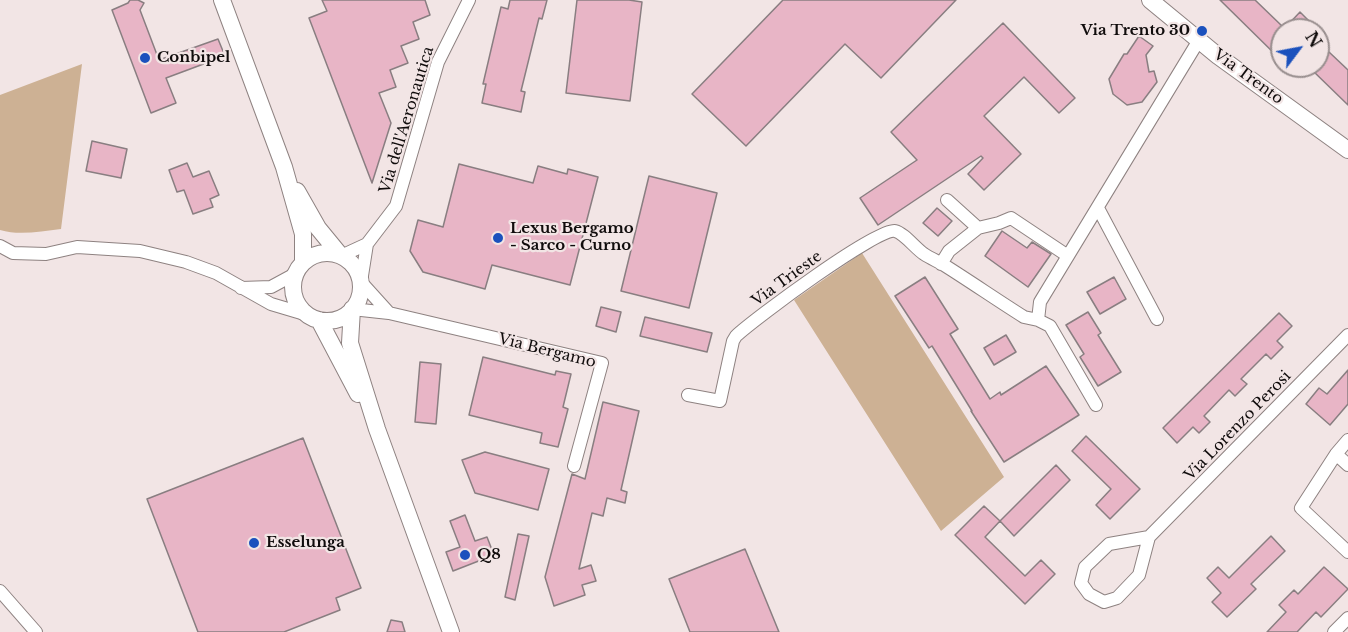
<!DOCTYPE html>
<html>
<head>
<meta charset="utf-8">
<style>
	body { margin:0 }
	#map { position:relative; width:1348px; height:632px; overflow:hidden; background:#f2e5e5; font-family:"Libre Baskerville",serif }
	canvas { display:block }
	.north { position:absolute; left:1270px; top:18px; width:60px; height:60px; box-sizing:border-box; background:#f2e5e5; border:2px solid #988e8e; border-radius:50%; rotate:58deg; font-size:16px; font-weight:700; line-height:24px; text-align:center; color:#100c0c }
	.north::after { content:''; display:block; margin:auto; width:21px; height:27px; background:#1b51bd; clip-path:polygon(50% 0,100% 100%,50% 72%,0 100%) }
</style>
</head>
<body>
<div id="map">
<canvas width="1348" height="632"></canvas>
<div class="north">N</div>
</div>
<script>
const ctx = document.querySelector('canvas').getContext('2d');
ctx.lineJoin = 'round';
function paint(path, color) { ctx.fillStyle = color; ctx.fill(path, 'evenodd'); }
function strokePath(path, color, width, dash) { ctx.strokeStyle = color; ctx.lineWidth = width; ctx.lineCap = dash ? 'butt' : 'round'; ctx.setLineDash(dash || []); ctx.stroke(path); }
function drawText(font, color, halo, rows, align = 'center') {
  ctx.font = font + ' "Libre Baskerville",serif'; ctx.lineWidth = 4.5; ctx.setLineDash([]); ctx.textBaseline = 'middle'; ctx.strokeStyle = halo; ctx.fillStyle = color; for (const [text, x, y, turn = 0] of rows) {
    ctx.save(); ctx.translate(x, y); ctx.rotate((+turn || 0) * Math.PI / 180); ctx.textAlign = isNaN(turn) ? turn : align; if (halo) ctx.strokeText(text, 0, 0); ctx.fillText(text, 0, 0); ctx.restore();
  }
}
paint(new Path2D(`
	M82,64L61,229C41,231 20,236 0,230V95Z
	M862,253L1004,477L941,531L794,300Z`), '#cdb194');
const building = new Path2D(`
	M130,0H138L144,3L140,10L159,60L218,39L225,56L166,78L176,103L151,113L112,10L128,3Z
	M322,0H425L430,15L413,22L419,39L401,46L408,63L390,70L396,87L379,93L391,123L372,183L309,18L327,11Z
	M510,0H547L542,19L539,18L521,91L525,92L521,112L482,103L486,84H483L501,7L508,9Z
	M577,0H629L642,2L630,101L566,93Z
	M783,0H956L881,78L845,44L746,146L692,94Z
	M1220,0H1255L1282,26V61Z
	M1300,12L1318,30H1283Z
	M1003,23L1075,98L1059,113L1024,77L984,116L1021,154L984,190L968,174L983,158L981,156L878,225L860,198L917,160L891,132Z
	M1139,36L1153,46L1146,55L1149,72L1154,71L1157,82L1142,102L1127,105L1113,94L1109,79L1124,54H1127Z
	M1329,52L1348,70V105L1312,70L1316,66H1318V64Z
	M92,141L127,149L121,178L86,171Z
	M187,163L193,177L209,171L219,195L210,199L213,207L193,214L184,190L177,192L169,170Z
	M459,164L533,183L538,166L567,174L568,169L598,177L570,285L492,265L485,289L423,272L410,251L418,220L443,227Z
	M649,176L717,193L689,308L621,291Z
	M937,208L952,221L938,236L923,223Z
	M1002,231L1027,248L1032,242L1051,254L1028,287L985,256Z
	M925,277L958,329L950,334L990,399L1000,392L1001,395L1046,366L1079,415L1004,462L971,411H972L932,346L929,348L895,296Z
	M1114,277L1126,299L1100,314L1087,292Z
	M601,307L621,312L616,332L596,326Z
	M1088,312L1101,333L1098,335L1121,372L1098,386L1080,357L1084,354L1066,325Z
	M1279,313L1292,326L1277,341L1283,347L1271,359L1266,354L1241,379L1247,384L1235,396L1229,390L1204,416L1210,422L1199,433L1193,427L1177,443L1163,428Z
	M645,317L712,333L707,352L640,336Z
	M1006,335L1016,352L994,365L984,348Z
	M483,357L555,375L556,371L571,374L563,407L568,409L558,447L540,443L542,433L469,415Z
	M420,362L441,364L436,424L415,422Z
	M1348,370V404L1330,425L1306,404L1319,388L1327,394Z
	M603,402L639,411L621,490L627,492L625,503L607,498L603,516L592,513L579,569L591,565L596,581L582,585L585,595L554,606L545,577L572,474L585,479Z
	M1086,436L1140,489L1110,519L1096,505L1111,489L1072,451Z
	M303,438L361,588L336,598L340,610L284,632H198L147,499Z
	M485,452L549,469L538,510L475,493L462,460Z
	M1056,465L1070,480L1014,536L1000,521Z
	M984,506L1000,521L985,537L1025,576L1041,560L1055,574L1025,604L955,535Z
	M465,515L475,541L487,537L494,555L453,571L446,552L460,547L450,521Z
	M518,534L529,536L515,600L505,597Z
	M1271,536L1285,551L1251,584L1256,589L1227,617L1212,602L1221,593L1207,578L1218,567L1229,578Z
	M745,549L779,632H690L669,579Z
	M1324,567L1348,589L1321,617L1316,612L1297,632H1267L1286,612L1279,605L1294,590L1298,594Z
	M391,620L402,622L405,632H387Z`);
paint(building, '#e8b5c6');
strokePath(building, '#897e81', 1.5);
const street = new Path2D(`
	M947,200L978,228
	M1098,208L1157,319
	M0,246L13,253L46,254L77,247L140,251L186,262L216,273L271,304L308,315
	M341,256L367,244
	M941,264L949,251L978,228L999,223L1011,218L1068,256
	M241,288L271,287L295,274
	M352,309L389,313L602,363L574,466
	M389,313L361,282L367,244L396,206L438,62L469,0
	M1038,320L1040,302L1199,40
	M688,395L720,401L733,341L736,336C754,319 878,227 895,231C904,233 916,249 924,254C930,258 937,261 944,265C971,282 997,300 1024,317L1038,320L1050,326L1096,405
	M1348,440L1336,454L1301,508L1348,552
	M1336,454L1348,465
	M1149,537L1109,544L1085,567L1081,583L1089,594L1104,602L1117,598L1139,575L1149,537L1348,335
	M0,591L36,632
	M1334,632L1348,618`);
const secondary = new Path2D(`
	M222,0L284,167L303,234V262
	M1150,0L1218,56L1348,150
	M297,191L318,228L341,256
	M293 287a34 34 0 1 1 68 0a34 34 0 1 1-68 0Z
	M352,309L350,343L377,429L451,632
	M319,320L358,394`);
strokePath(street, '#8e8281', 14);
strokePath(secondary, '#8e8281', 18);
strokePath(street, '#fff', 12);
strokePath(secondary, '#fff', 16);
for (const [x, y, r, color] of [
	[1202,31,6,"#1b51bd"],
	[145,58,6,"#1b51bd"],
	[498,238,6,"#1b51bd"],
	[254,543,6,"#1b51bd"],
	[465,555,6,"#1b51bd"]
]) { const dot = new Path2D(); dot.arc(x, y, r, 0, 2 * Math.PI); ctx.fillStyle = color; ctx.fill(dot); strokePath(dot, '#f2e5e5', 2); }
drawText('bold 15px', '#100c0c', '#f2e5e5', [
	["Via Trento 30",1190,31,"right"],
	["Conbipel",157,58],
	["Lexus Bergamo",510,229],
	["- Sarco - Curno",510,246],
	["Esselunga",266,543],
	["Q8",477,555]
], 'left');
drawText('15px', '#100c0c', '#f2e5e5', [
	["Via Trento",1248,77,36],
	["Via dell'Aeronautica",407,120,-73],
	["Via Trieste",787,279,-36],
	["Via Bergamo",547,351,14],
	["Via Lorenzo Perosi",1238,426,-46]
]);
</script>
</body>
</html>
